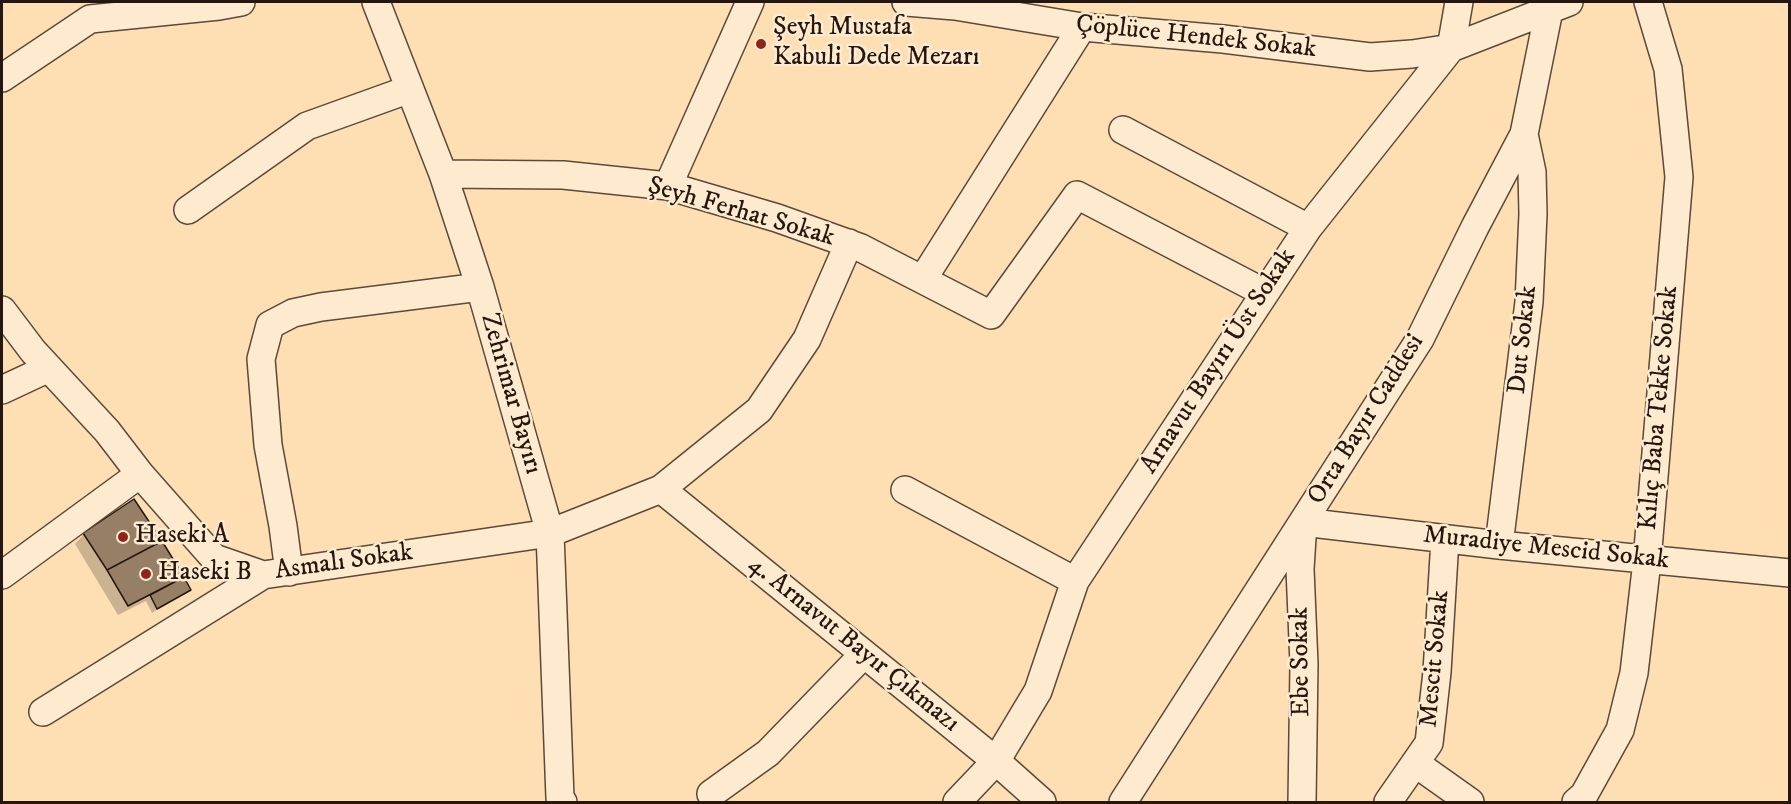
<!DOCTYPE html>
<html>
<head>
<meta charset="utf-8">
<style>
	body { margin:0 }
	#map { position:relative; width:1791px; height:804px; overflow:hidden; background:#fedfb4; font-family:"IM FELL DW Pica",serif }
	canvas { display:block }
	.frame { position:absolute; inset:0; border:3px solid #251710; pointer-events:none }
</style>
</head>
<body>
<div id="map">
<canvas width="1791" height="804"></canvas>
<div class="frame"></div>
</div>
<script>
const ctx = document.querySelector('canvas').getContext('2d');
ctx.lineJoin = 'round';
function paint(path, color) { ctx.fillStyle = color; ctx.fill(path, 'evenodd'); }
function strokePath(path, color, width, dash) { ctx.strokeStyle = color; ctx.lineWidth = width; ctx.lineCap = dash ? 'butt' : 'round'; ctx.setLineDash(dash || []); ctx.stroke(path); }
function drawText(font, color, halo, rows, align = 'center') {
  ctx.font = font + ' "IM FELL DW Pica",serif'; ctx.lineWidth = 5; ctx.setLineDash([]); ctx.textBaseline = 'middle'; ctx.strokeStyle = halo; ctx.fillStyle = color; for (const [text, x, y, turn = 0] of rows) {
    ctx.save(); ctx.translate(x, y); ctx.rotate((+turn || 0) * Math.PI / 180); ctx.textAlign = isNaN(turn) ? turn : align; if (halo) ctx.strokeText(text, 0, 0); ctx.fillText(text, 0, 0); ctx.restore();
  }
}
paint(new Path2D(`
	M134,501L189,589L152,613L146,601L118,615L75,544L84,534Z`), '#0003');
const building = new Path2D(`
	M134,499L162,541L107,570L83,533Z
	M162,541L184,577L128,606L107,570Z
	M184,577L191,590L157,609L150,595Z`);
paint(building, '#967f65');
strokePath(building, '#251710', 1.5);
const minor = new Path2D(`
	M376,2L443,174L480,287L550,533L560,798L563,802
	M906,2L955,6L1082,27L1223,39L1370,57L1412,54L1451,48
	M1451,48L1459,2
	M2,78L90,19L219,6L241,2
	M1123,130L1308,228
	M443,174L563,175L668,186L777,218L861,248L991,315L1077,195L1265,293
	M668,186L750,2
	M188,210L307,126L410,89
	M923,279L1082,27
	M2,310L33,351L107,431L140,474L214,558L263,575L550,533L661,489L759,410L807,339L849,243
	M2,390L49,368
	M661,489L996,761L1042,802
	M905,490L1075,581
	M1499,545L1529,302L1533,214L1532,172L1524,134
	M289,572L283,526L268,445L261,359L270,325L293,313L321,307L480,287
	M2,575L140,474
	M43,712L263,575
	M1415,763L1470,802
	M711,794L768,753L864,654
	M957,802L996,761L1038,691L1075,581L1308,228L1451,48L1569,2
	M1123,802L1420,339L1475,227L1524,134L1549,10
	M1302,802L1304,664L1300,569L1303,522L1499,545L1790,573
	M1388,802L1429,743L1437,672L1445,539
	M1576,802L1584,795L1620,730L1634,673L1647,561L1679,177L1668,69L1648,2`);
strokePath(minor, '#5b4939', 30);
strokePath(minor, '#feeace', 27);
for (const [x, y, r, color] of [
	[761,44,6,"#8f2418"],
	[123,537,6,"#8f2418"],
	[146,574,6,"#8f2418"]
]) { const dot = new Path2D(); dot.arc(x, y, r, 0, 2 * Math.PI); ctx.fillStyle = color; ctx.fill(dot); strokePath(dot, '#feeace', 2); }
drawText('26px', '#251710', '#feeace', [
	["Şeyh Mustafa",773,29],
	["Kabuli Dede Mezarı",773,59],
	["Haseki A",135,537],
	["Haseki B",158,574]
], 'left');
drawText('26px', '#251710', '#feeace', [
	["Çöplüce Hendek Sokak",1196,38,6],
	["Şeyh Ferhat Sokak",741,213,16],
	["Dut Sokak",1524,340,-84],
	["Arnavut Bayırı Üst Sokak",1219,362,-57],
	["Zehrimar Bayırı",510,394,74],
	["Kılıç Baba Tekke Sokak",1660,408,-85],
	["Orta Bayır Caddesi",1367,420,-58],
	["Muradiye Mescid Sokak",1546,549,6],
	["Asmalı Sokak",344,563,-8],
	["4. Arnavut Bayır Çıkmazı",853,645,39],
	["Mescit Sokak",1436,659,-85],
	["Ebe Sokak",1302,662,-91]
]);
</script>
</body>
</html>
